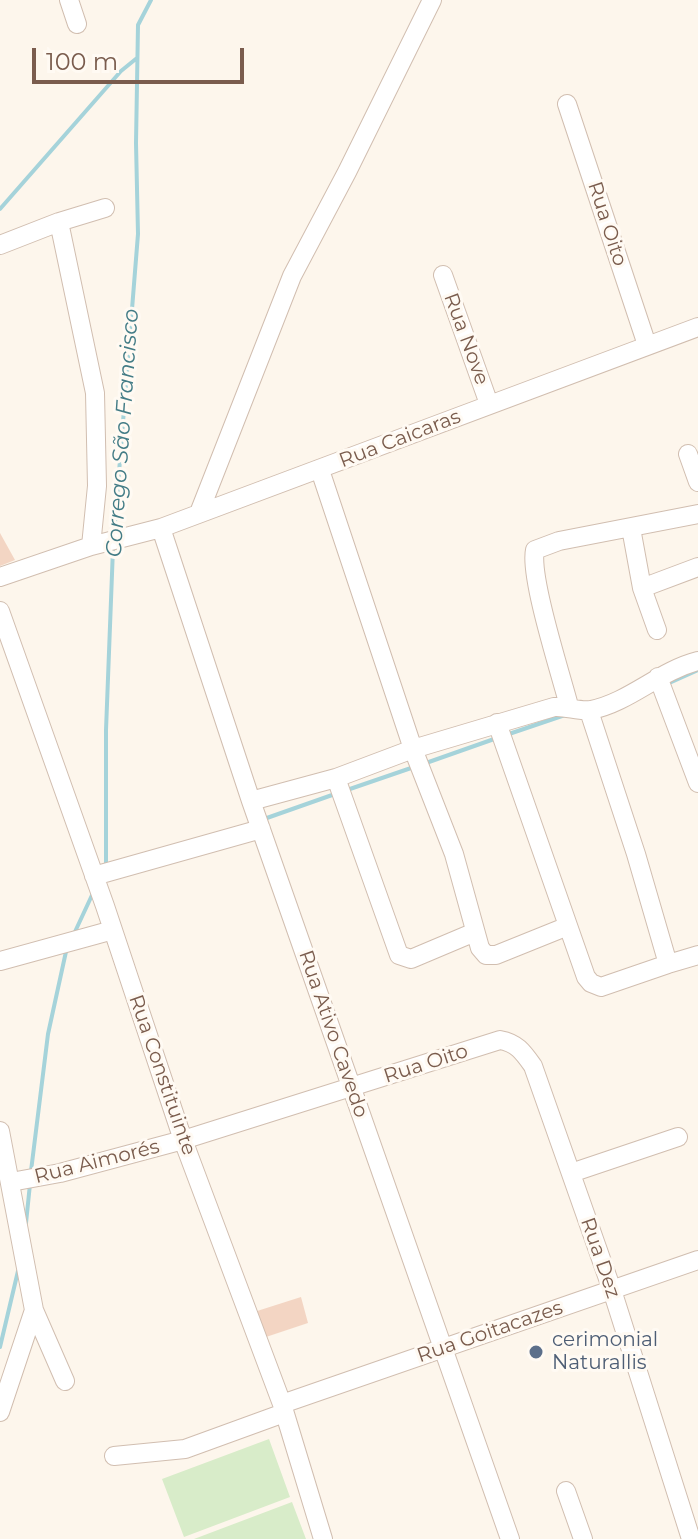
<!DOCTYPE html>
<html>
<head>
<meta charset="utf-8">
<style>
	body { margin:0 }
	#map { position:relative; width:698px; height:1539px; overflow:hidden; background:#fdf6ec; font-family:Montserrat,sans-serif }
	canvas { display:block }
	.scale { position:absolute; left:32px; top:48px; width:212px; height:36px; box-sizing:border-box; border:4px solid #7a5c4d; border-top:0; padding-left:10px; font-size:24px; line-height:28px; white-space:nowrap; color:#7a5c4d; -webkit-text-stroke:6px #fffaf3; paint-order:stroke }
</style>
</head>
<body>
<div id="map">
<canvas width="698" height="1539"></canvas>
<div class="scale">100 m</div>
</div>
<script>
const ctx = document.querySelector('canvas').getContext('2d');
ctx.lineJoin = 'round';
function paint(path, color) { ctx.fillStyle = color; ctx.fill(path, 'evenodd'); }
function strokePath(path, color, width, dash) { ctx.strokeStyle = color; ctx.lineWidth = width; ctx.lineCap = dash ? 'butt' : 'round'; ctx.setLineDash(dash || []); ctx.stroke(path); }
function drawText(font, color, halo, rows, align = 'center') {
  ctx.font = font + ' Montserrat,sans-serif'; ctx.lineWidth = 6; ctx.setLineDash([]); ctx.textBaseline = 'middle'; ctx.strokeStyle = halo; ctx.fillStyle = color; for (const [text, x, y, turn = 0] of rows) {
    ctx.save(); ctx.translate(x, y); ctx.rotate((+turn || 0) * Math.PI / 180); ctx.textAlign = isNaN(turn) ? turn : align; if (halo) ctx.strokeText(text, 0, 0); ctx.fillText(text, 0, 0); ctx.restore();
  }
}
paint(new Path2D(`
	M269,1439L290,1497L184,1537L162,1479Z
	M292,1502L306,1539H194Z`), '#d8ecc9');
strokePath(new Path2D(`
	M0,209L121,71L137,58
	M114,535L138,234L136,143L138,25L151,0
	M667,684L696,671
	M506,735L565,715
	M426,763L497,738
	M347,790L414,767
	M264,819L335,794
	M106,867V730L113,548
	M73,936L93,893
	M31,1171L48,1034L67,947
	M26,1223L30,1184
	M0,1347L18,1271`), '#a5d3da', 4);
paint(new Path2D(`
	M0,533L15,560L0,566Z
	M301,1297L308,1323L263,1338L254,1312Z`), '#f3d5c3');
const minor = new Path2D(`
	M69,0L77,24
	M567,104L647,345
	M59,222L95,393L97,486L91,546
	M0,245L59,222L105,208
	M443,275L489,404
	M688,454L698,482
	M320,470L413,749L454,854L480,948L486,955H496L568,926
	M199,513L292,276L347,172L432,0
	M161,528L251,801L510,1539
	M631,528L642,588L657,630
	M0,577L91,546L161,528L698,327
	M642,588L698,567
	M0,611L105,906L183,1140L282,1404L323,1539
	M658,677L698,783
	M569,706C561,675 529,576 535,550L559,541L698,514
	M497,723L586,977L591,983L601,987L668,964L636,854L589,711
	M336,778L399,955L411,959L475,932
	M251,801L336,778L413,749L554,707C567,706 579,712 591,710C630,702 659,671 698,661
	M94,876L261,829
	M0,961L113,930
	M668,964L698,955
	M0,1131L34,1310L65,1381
	M571,1173L678,1137
	M11,1182L60,1173L183,1140L500,1040C517,1043 523,1052 533,1066L612,1290L691,1539
	M282,1404L698,1260
	M0,1412L34,1310
	M114,1456L185,1449L284,1413
	M566,1491L583,1539`);
strokePath(minor, '#d1beb0', 20);
strokePath(minor, '#fff', 18);
for (const [x, y, r, color] of [
	[536,1352,8,"#5c6f8a"]
]) { const dot = new Path2D(); dot.arc(x, y, r, 0, 2 * Math.PI); ctx.fillStyle = color; ctx.fill(dot); strokePath(dot, '#fffaf3', 3); }
drawText('20px', '#7a5c4d', '#fffaf3', [
	["Rua Oito",607,224,72],
	["Rua Nove",466,339,70],
	["Rua Caicaras",400,439,-21],
	["Rua Ativo Cavedo",333,1034,71],
	["Rua Oito",426,1064,-18],
	["Rua Constituinte",162,1075,71],
	["Rua Aimorés",97,1162,-14],
	["Rua Dez",600,1258,71],
	["Rua Goitacazes",490,1332,-19]
]);
drawText('20px', '#4e5e75', '#fffaf3', [
	["cerimonial",552,1340],
	["Naturallis",552,1363]
], 'left');
drawText('italic 22px', '#437c86', '#fffaf3', [
	["Corrego São Francisco",123,433,-86]
]);
</script>
</body>
</html>
